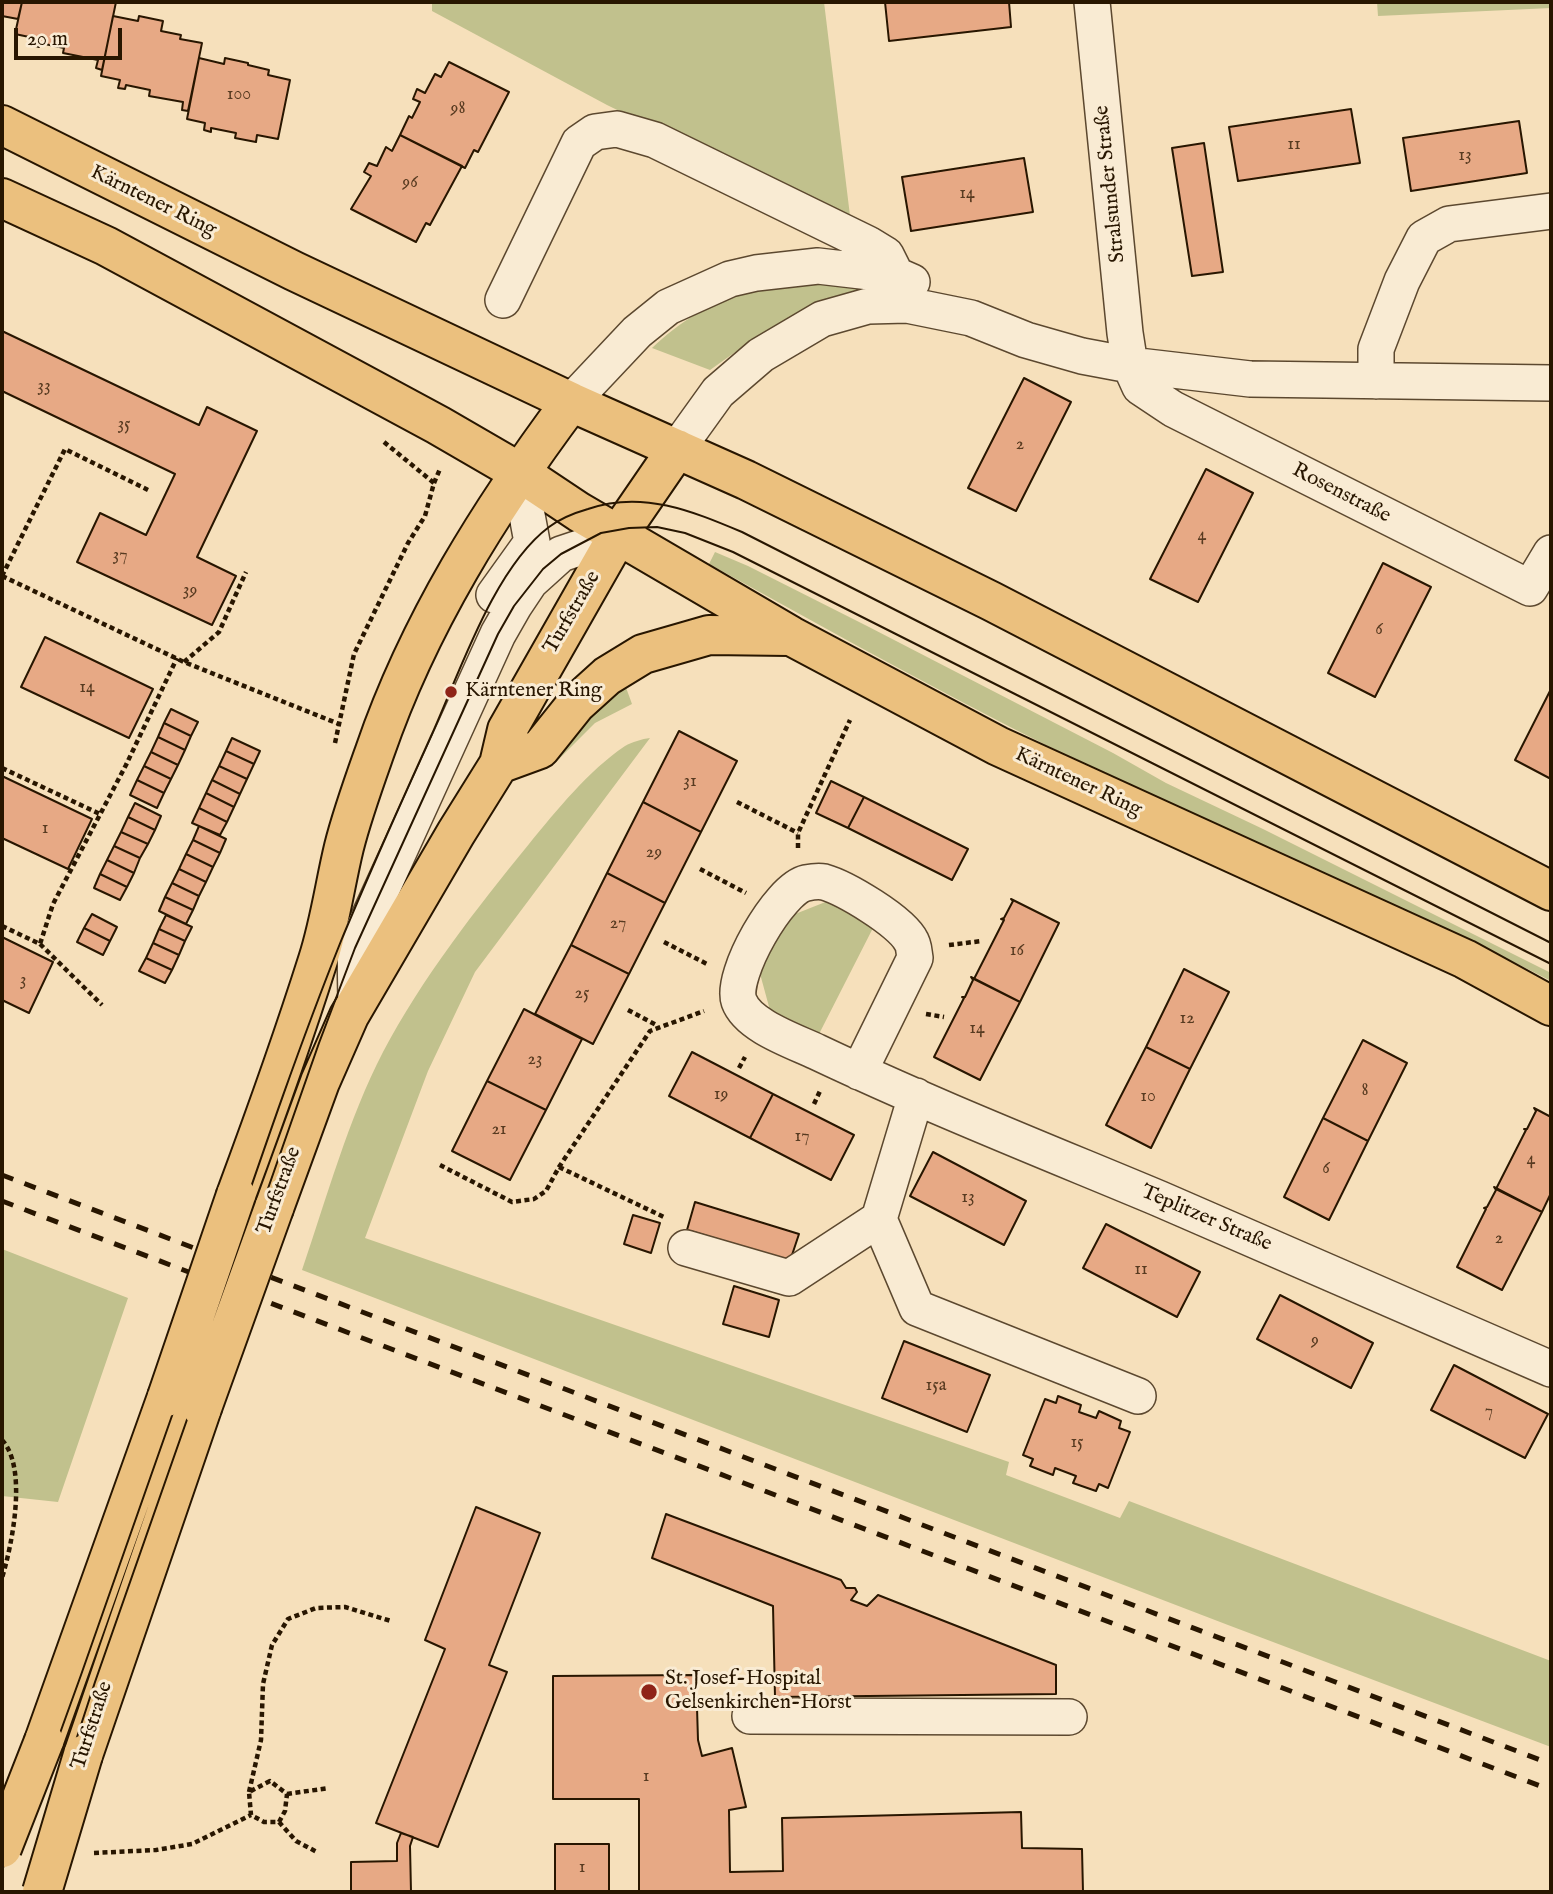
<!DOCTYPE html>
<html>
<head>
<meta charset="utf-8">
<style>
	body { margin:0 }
	#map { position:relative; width:1553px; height:1894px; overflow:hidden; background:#f6e0bb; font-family:"IM FELL English",serif }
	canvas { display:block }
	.frame { position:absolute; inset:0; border:4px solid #281600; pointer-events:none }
	.scale { position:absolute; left:14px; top:28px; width:108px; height:32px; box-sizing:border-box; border:4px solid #281600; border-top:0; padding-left:9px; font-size:21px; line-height:24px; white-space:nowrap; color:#281600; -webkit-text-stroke:5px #f9ebd3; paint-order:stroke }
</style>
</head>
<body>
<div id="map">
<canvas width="1553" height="1894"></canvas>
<div class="frame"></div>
<div class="scale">20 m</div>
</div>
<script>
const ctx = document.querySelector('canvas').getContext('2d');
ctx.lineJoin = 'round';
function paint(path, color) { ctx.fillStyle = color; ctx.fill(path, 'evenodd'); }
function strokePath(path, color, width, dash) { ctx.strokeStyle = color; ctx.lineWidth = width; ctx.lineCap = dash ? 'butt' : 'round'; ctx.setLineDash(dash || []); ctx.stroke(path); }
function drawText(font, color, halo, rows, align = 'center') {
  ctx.font = font + ' "IM FELL English",serif'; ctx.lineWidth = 6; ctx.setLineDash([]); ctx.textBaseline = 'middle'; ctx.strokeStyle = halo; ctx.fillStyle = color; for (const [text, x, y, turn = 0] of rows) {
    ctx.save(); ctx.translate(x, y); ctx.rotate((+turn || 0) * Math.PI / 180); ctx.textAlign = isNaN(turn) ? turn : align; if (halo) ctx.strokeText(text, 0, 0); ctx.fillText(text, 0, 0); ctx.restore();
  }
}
paint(new Path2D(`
	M432,2H824L851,224L607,105L432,11Z
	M1377,2H1551V8L1378,16Z
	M807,278L862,287L856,293L800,313L741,348L710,370L652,348C679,322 716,299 752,289C770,284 789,282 807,278Z
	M715,552L748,566L869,627L1113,753L1166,783L1263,829L1551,973V981C1409,907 1260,848 1115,779C977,713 843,638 709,564Z
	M624,682L632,704L595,723L554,764L552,762L587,712Z
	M650,738L475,972L428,1071L365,1238L1009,1462L1006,1475L1120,1518L1129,1501L1551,1661V1747L1228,1625L302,1270C326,1200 349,1117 383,1052C422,978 476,909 529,844C557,810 588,771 625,746C632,742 642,739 650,738Z
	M828,901L874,926L819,1034L771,1014L759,970L785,918Z
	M2,1249L128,1298L58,1502L2,1496Z`), '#c1c18d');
const building = new Path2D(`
	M2,2H22L18,19L2,16Z
	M22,2H116L102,70L96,68L98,60L63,53L64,48L40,43L39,47L32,45L34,38L15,34Z
	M885,2H1009L1011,27L889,41Z
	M113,16L138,21L139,16L163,21L161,31L181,35L180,39L202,43L188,111L182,110L183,102L149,96L150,90L126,85L125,89L118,88L120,80L101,76Z
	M199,58L224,64L225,58L248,63V65L269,70L268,75L290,80L278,139L257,135L256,142L235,138L236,133L211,128V132L204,130L205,123L187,119Z
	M449,62L509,92L478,152L474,150L465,168L400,135L409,116L412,118L420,102L413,99L417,89L425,93L435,74L441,77Z
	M1351,109L1360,163L1238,181L1229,127Z
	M1519,121L1527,173L1411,191L1403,138Z
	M400,135L462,166L430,225L426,223L416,242L351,209L371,176L364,172L369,163L377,166L386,147L392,151Z
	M1204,143L1223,272L1192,276L1172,148Z
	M1024,158L1033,212L911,231L902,177Z
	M2,331L199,425L207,407L257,431L197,557L236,576L212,625L77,562L100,513L146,535L175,474L2,391Z
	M1024,378L1071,402L1016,511L968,488Z
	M1206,469L1253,493L1198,602L1150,579Z
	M1383,563L1431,587L1375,697L1328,673Z
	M45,637L153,689L129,738L21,687Z
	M1551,689V779L1515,760Z
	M171,709L198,722L191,736L164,723Z
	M164,723L191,736L185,750L158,737Z
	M679,731L737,761L701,832L643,802Z
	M158,737L185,750L178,765L151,752Z
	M232,738L260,751L254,764L226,751Z
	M226,751L254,764L247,779L219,766Z
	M151,752L178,765L171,779L144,766Z
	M144,766L171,779L164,793L137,780Z
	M219,766L247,779L240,794L212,780Z
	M2,776L92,819L68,869L2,838Z
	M137,780L164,793L157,808L130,795Z
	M212,780L240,794L234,807L206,793Z
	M831,781L864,797L848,828L816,813Z
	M206,793L234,807L227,822L199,808Z
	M864,797L968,849L952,880L848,828Z
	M643,802L701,832L665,903L607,873Z
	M135,803L161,816L155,830L128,817Z
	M199,808L227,822L220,835L192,823Z
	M128,817L155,830L148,844L121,832Z
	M199,826L226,839L220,853L193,840Z
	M121,832L148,844L140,858L114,846Z
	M193,840L220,853L213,867L186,854Z
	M114,846L140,858L134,873L107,860Z
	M186,854L213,867L206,882L179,869Z
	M107,860L134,873L127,887L100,874Z
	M179,869L206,882L199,896L172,883Z
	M607,873L665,903L629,974L571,945Z
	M100,874L127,887L120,900L94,888Z
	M172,883L199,896L193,910L165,897Z
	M165,897L193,910L186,924L159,911Z
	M1011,899L1059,923L1020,1002L974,979L1004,920L1001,919L1004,918L1013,901Z
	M92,914L117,927L110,941L84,928Z
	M166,915L192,927L185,941L159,929Z
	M84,928L110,941L103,955L77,942Z
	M159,929L185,941L179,955L153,943Z
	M2,937L53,962L29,1013L2,1000Z
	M153,943L179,955L172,970L146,958Z
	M571,945L629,974L593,1044L535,1014Z
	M146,958L172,970L165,983L139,971Z
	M1184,969L1229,992L1190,1069L1146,1047Z
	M971,977L1020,1002L980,1080L934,1057L964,998L962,997H965L973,980Z
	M524,1009L582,1039L546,1110L487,1081Z
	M1363,1040L1407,1063L1368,1141L1323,1118Z
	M1146,1047L1190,1069L1151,1148L1106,1125Z
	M692,1052L773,1094L750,1138L669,1096Z
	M487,1081L546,1110L510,1180L452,1151Z
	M773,1094L854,1135L831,1180L750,1138Z
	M1534,1108L1551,1117V1193L1542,1212L1496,1189L1526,1130L1524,1129H1527L1536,1111Z
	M1323,1118L1368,1141L1329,1220L1284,1197Z
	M933,1152L1026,1201L1004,1245L910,1196Z
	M1494,1187L1542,1212L1502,1290L1457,1267L1486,1209L1484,1208L1487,1207L1496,1190Z
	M695,1202L799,1234L790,1261L687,1230Z
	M633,1215L660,1223L651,1253L624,1244Z
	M1106,1224L1200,1272L1177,1317L1083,1268Z
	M734,1286L779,1300L769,1337L723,1324Z
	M1280,1295L1373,1343L1351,1388L1257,1339Z
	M904,1341L990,1375L967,1432L882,1398Z
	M1454,1365L1548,1414L1525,1458L1431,1410Z
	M1058,1396L1081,1405L1079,1412L1096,1418L1099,1411L1121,1421L1119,1428L1130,1432L1108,1488L1099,1484L1096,1491L1073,1483L1076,1476L1055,1468L1053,1475L1030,1466L1033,1459L1023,1455L1045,1399L1056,1403Z
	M476,1507L540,1533L489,1665L507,1672L438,1847L376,1823L445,1649L425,1640Z
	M666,1514L841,1580L846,1588H855L857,1592L851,1600L867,1606L878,1595L1056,1665V1694L775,1697L773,1606L652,1558Z
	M696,1675L698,1740L702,1756L732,1748L746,1807L729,1810L730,1872L783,1871L782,1818L1021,1812L1022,1848L1082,1849L1083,1892H639V1799H553V1676Z
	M401,1833L413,1837L410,1846L411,1892H351V1862L397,1861V1843Z
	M555,1844H609V1892H555Z`);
paint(building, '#e7a985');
strokePath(building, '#281600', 2);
const minor = new Path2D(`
	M1092,2L1125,333L1130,365L1140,387L1173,409L1530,588L1551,553
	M503,300L579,143L595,132L617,129L655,140L868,244L886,255L896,275
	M1376,381V349L1402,281L1424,238L1449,224L1551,211
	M571,402L637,332L668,307L730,279L756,273L818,266L896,275L912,282
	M677,449L718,392L761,355L822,319L868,306L907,305L971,318L1026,340L1082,356L1130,365L1250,379L1551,383
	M494,595L532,542L519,472
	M356,1002L355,948L498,634L514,606L530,582L561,554L618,535
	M859,1072L915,958C914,953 914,945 911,941C901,921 845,888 824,882C819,881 811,882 806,883C779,889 730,975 739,1001C748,1026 794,1041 817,1052C929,1105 1045,1151 1160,1199C1291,1255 1421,1312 1551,1369
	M916,1096L879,1219L917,1308L1138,1396
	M686,1248L789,1278L879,1219
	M750,1716L1069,1717`);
const major = new Path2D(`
	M2,125L294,271L571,402L746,480L991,601L1551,891
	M2,198L106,246L438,425L519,472L579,512L791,636L998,746L1465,959L1551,1006
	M499,764L540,749L576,704L607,676L643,654L709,635L789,636
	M236,1195C265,1117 293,1039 318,960C330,923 335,884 344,847C352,815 364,782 375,751C419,623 491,509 571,402
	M274,1208L320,1082L349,1016L456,833L499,764L507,730L618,535L677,449
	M44,1741L167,1397
	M83,1755L202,1408`);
strokePath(minor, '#5c482f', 38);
strokePath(major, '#281600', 42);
strokePath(new Path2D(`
	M384,442L434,483
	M2,576L184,662L339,724
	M2,576L65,449L148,490
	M184,662L219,632L246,572
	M335,743L354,654L408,543L425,516L434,483L440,469
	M2,768L100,814
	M737,802L798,833
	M798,848V833L850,720
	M700,869L746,893
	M2,926L40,944L53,904L126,765L177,658
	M664,942L707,964
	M40,944L102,1005
	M949,945L982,941
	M628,1010L658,1026
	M926,1014L944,1017
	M739,1068L745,1057
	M814,1104L820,1091
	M440,1165L512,1202L534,1199L546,1191L559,1167L650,1031L704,1011
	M559,1167L666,1218
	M2,1440C28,1468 12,1545 2,1578
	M249,1792L261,1740L263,1684L272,1645L288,1619L316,1608L345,1607L391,1621
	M287,1794L329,1788
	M279,1822L285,1811L287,1794L270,1781L249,1792L251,1815L264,1822H279L296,1841L317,1852
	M94,1853L156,1850L192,1844L251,1815`), '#281600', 4.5, [5, 3.5]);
strokePath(minor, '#f9ebd3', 35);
strokePath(major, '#ebc07e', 38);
strokePath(new Path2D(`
	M2,1870L55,1747L81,1675C118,1567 157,1460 194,1353C242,1215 287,1076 341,941C370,871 401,803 432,734C460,672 494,568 549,527C561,518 574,513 588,509C642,490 692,511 742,532L1551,943
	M32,1892L65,1774L95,1682L319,1043L355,948L498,634L514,606L543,569L561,554L601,533L629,528L657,527L685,533L733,552L1551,964`), '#281600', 2);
strokePath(new Path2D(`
	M2,1175L1551,1764
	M2,1201L1551,1790`), '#281600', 5, [12, 12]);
const majorBridge = new Path2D(`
	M167,1397L236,1195
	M202,1408L274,1208
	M2,1848L44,1741
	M42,1892L83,1755`);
strokePath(majorBridge, '#281600', 42, []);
strokePath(majorBridge, '#ebc07e', 38);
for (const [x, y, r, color] of [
	[451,692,7,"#8f2418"],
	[649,1692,9,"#8f2418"]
]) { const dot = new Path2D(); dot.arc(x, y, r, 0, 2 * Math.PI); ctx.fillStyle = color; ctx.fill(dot); strokePath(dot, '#f9ebd3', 2.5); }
drawText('18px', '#583b21', null, [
	["100",239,95],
	["98",458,109],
	["11",1294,145],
	["13",1465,156],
	["96",410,183],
	["14",967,194],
	["33",44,387],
	["35",124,425],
	["2",1020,445],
	["4",1202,536],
	["37",120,556],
	["39",190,591],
	["6",1379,630],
	["14",87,688],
	["31",690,782],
	["1",45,829],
	["29",654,853],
	["27",618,924],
	["16",1017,951],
	["3",23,981],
	["25",582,994],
	["12",1187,1019],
	["14",977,1029],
	["23",535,1060],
	["8",1365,1091],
	["19",721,1095],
	["10",1148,1097],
	["21",499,1130],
	["17",802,1137],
	["4",1531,1160],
	["6",1326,1169],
	["13",968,1198],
	["2",1499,1239],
	["11",1141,1270],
	["9",1315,1341],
	["15a",936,1386],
	["7",1489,1412],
	["15",1077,1443],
	["1",646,1777],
	["1",582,1868]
]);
drawText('21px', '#281600', '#f9ebd3', [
	["Stralsunder Straße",1111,184,-96],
	["Kärntener Ring",153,202,26],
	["Rosenstraße",1341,494,27],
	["Turfstraße",573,613,-60],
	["Kärntener Ring",1078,783,25],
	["Turfstraße",280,1191,-70],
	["Teplitzer Straße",1206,1219,23],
	["Turfstraße",93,1726,-72]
]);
drawText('21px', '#281600', '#f9ebd3', [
	["Kärntener Ring",465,692],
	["St. Josef-Hospital",665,1680],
	["Gelsenkirchen-Horst",665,1704]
], 'left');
</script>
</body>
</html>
